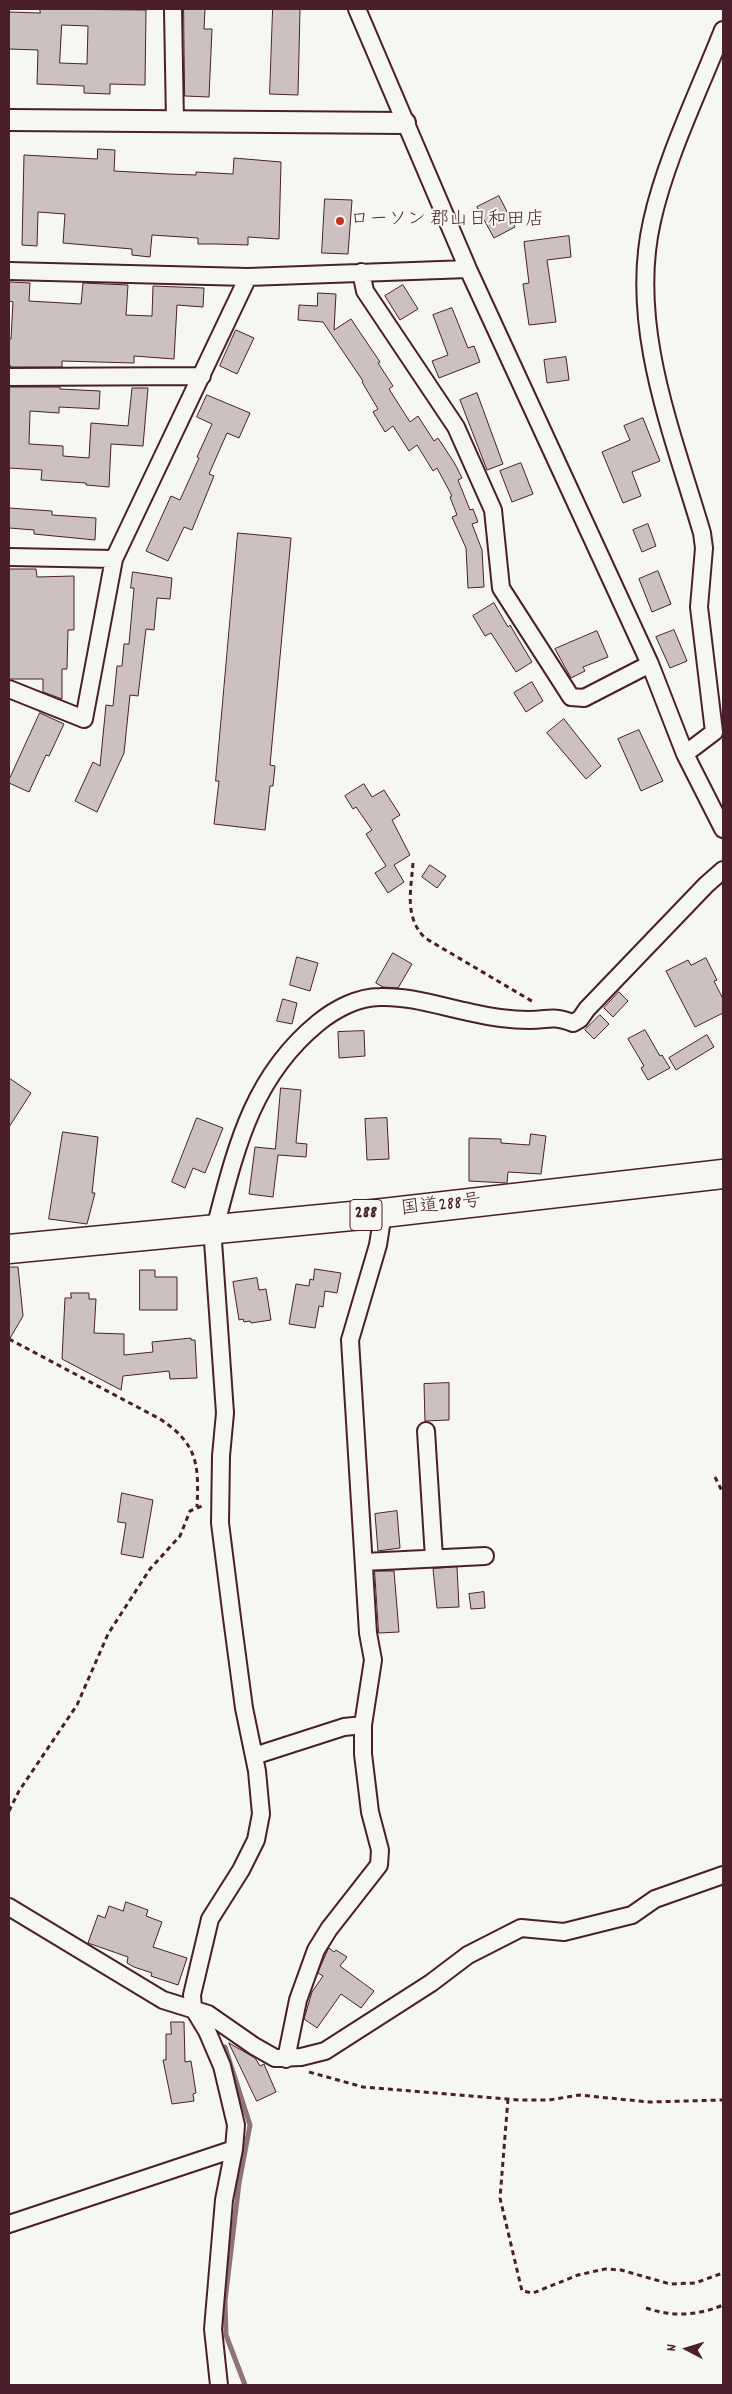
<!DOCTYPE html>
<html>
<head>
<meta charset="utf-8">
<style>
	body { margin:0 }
	#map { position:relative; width:732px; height:2394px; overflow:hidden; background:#f6f6f2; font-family:Dekko,sans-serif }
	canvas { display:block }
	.frame { position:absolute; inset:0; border:10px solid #4a1f2b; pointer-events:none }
	.north { position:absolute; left:662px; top:2324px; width:50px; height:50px; -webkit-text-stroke:4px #f6f6f2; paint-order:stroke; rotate:275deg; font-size:14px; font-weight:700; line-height:20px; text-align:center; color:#4a1f2b }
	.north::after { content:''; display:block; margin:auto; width:18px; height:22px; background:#4a1f2b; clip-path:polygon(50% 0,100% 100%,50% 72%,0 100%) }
</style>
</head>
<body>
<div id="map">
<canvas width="732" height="2394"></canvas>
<div class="frame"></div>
<div class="north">N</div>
</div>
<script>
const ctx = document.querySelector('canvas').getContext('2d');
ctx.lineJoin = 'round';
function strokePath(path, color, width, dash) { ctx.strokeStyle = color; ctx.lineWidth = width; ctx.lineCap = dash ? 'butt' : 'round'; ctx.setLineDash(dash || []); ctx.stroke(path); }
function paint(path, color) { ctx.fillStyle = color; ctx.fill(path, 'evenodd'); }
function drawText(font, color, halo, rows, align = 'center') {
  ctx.font = font + ' Dekko,"Klee One",sans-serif'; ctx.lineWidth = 4; ctx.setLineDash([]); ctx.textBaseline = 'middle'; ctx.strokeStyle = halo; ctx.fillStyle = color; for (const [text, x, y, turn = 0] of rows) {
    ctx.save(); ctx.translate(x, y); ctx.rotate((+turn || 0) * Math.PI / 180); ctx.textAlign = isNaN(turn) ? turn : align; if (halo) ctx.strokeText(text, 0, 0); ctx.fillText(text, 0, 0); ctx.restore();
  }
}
strokePath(new Path2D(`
	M225,2047L250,2125L239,2183L225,2301L226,2335L245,2385`), '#8e747a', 5);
const building = new Path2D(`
	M40,9L146,10L145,85L110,84V94L84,93V86L37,84L38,50L9,49V12L40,13ZM62,25L88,26L87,64L60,63Z
	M184,9H205L204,29H212L209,97L185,96Z
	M273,9H300L298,95L270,94Z
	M98,149L115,150L114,171L169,174L196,175V172L233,174L234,158L281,162L279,239L248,237V245L216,244H198V238L152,235L150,257L132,255V249L63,243L65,214L38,212L37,246L22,245L24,155L97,159Z
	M499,196L515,227L494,238L477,207Z
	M325,199L352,200L348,254L322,253Z
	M569,236L571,257L547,260L556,322L529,325L523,284L529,283L524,242Z
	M10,282L30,283L29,301L81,304L83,283L128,285L126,315L152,316L153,286L204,288L203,307L177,305L174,359L134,356V363L62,361V367H11L9,364V339H11L13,302L9,301Z
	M403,285L418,309L400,320L385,296Z
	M318,293L336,294L334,330L351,319L380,362L378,363L393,386L389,389L410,422L418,416L434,441L438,438L455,464L462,478L458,480L470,510L473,509L478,522L472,524L482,550L484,587L468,588L466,548L452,517L457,515L450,497L452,496L437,468L433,471L417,445L409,451L393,426L385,432L373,412L378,409L362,382L363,381L323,322L298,320L299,305L317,306Z
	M452,308L468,348L474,346L480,362L439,378L432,361L448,355L433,315Z
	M236,330L254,338L237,374L220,366Z
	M566,357L569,380L547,383L544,360Z
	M10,387H60V389L100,391L99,409L59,407V413L30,411L29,444L63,446V456L89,458L91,423L128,426L132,388H148L143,446L111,444L109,487L86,485V483L41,480L42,470L9,468Z
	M477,393L503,464L487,470L460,400Z
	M207,395L250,413L239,438L227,433L209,474L214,476L192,530L184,527L168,561L146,551L171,496L180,500L199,458L197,457L212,424L197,417Z
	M643,418L660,461L632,472L641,496L623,503L602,452L630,440L624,426Z
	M521,463L533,494L512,502L500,471Z
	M9,508L52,511V515L96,518L95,540L34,534V530L9,528Z
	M648,524L656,546L642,552L633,530Z
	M238,533L291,538L270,765L275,766L273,786H270L265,830L214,824L219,781H216Z
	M9,569H36L37,577L74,576V630H68L67,669H62V699L43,692V679H9Z
	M658,571L671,604L652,612L639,579Z
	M133,572L172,578L170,599L157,598L154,630L146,629L138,696L130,695L124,753L97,812L75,801L93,762L100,766L106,705L113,706L117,666H122L124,644H129L134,588H131Z
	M494,603L508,627L510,625L532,662L516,672L491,633L485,636L473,616Z
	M674,630L687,661L670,668L656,637Z
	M597,631L608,657L583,667L585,671L571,678L555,649Z
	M532,682L543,701L526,712L514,693Z
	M40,713L64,724L49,756L46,755L29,792L9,783V780Z
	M564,719L601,766L586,779L547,733Z
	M639,730L663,781L641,791L618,739Z
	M364,784L372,797L384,790L400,815L392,820L410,855L394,865L404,882L388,893L375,873L386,866L366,834L372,830L356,807L353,809L345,796Z
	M430,865L446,876L437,888L422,877Z
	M393,953L412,964L398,988L383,987L376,983Z
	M297,957L318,963L310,991L290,985Z
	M706,958L717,980L714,981L723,999V1013L695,1027L666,971L688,960L691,965Z
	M619,992L628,1001L613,1017L604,1008Z
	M283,999L297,1003L292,1024L277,1021Z
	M600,1015L609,1024L594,1039L585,1030Z
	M645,1030L660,1056L662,1055L670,1068L648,1080L641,1068L644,1066L628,1039Z
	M364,1031L365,1056L339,1058L338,1032Z
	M707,1035L714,1047L676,1070L669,1058Z
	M9,1078L31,1093L9,1127Z
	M281,1088L301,1090L296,1143L307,1144L306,1157L278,1155L273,1197L249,1194L255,1147L275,1149Z
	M197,1118L223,1128L205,1173L193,1168L185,1188L172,1182Z
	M387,1118L389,1159L367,1160L365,1119Z
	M63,1132L98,1137L92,1193H95L87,1224L49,1219Z
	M531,1134L546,1136L541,1174L508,1172L507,1183L469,1181V1138L501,1139V1143L529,1145Z
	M9,1267H18L23,1316L9,1340Z
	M315,1269L341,1273L337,1293L325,1291L323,1307L319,1306L315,1328L289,1324L296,1284L309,1286L310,1279L313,1280Z
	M140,1270H155V1277H177V1310H140Z
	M257,1278L259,1290L266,1289L271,1320L251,1323L250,1321L244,1322L243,1319L239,1320L233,1282Z
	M71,1293H89V1299H96L94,1333L124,1334V1355L153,1352L152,1342L191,1338V1340H195L197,1378L170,1379L169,1371L123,1376L121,1390L62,1359L65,1298H71Z
	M449,1383V1420L425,1421L424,1384Z
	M122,1493L153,1500L143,1558L121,1554L126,1523L118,1522Z
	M397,1511L400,1548L378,1551L375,1514Z
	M457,1567L459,1607L437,1608L433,1569Z
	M375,1571H394L399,1632L379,1633Z
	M484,1592L485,1608L471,1609L469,1594Z
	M126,1902L148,1910L146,1916L162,1922L153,1947L187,1958L178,1985L151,1976L152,1973L134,1967L127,1963L128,1957L88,1943L98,1915L105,1918L109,1906L123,1911Z
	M329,1948L334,1952L336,1950L347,1957L340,1966L374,1991L361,2008L341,1994L317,2028L304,2019L312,1992L323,1976L318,1973Z
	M171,2022H184L185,2062L191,2061L196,2093L193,2094L194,2101L172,2104L163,2060H166V2034H171Z
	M229,2043L255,2058L260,2066L264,2064L276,2092L257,2101Z`);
paint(building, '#ccc1c0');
strokePath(building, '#4a1f2b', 1);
const minor = new Path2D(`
	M173,9L175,122
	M357,9L468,269L650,664L685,754L723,829
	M9,271L248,277L468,269
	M361,272L365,291L456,427L493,510L501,588L571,697L584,698L650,664
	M9,377L202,376
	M9,557L114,559
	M9,689L84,719L114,559L248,277
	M685,754L714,732L699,607L704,548L702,533C673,434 628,326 652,221C666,158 699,91 723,30
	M215,1228C236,1148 252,1077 318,1023C335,1009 358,997 380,997C412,996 442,1007 473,1013C490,1017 511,1020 529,1020C550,1020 551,1015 573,1023L580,1019L587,1009L706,885L723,870
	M213,1241L225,1413L221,1456L220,1523L232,1618L244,1708L257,1771L261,1814L256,1840L241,1870L210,1919L192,1995L193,2008L207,2031L222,2066L236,2125L234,2149L224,2200L213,2329L219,2385
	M426,1431L434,1558
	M364,1562L485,1556
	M254,1756L344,1727L363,1725
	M9,1907L163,2000L208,2014L254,2046L275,2058L301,2057L325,2051L431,1983L468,1955L521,1928L564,1932L632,1915L655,1899L723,1875
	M286,2059L298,2000L316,1950L329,1929L379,1865L380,1850L370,1812L363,1754V1725L373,1660L368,1633L350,1340L378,1245L383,1213
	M9,2224L234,2149`);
const tertiary = new Path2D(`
	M9,120L405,123`);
const trunk = new Path2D(`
	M9,1249L383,1213L723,1174`);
strokePath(minor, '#4a1f2b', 20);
strokePath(tertiary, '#4a1f2b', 24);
strokePath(trunk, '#4a1f2b', 31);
strokePath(new Path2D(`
	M413,863C411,890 404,917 425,938L535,1003
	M9,1339L160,1419C198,1444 199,1465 197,1507
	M715,1477L723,1493
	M9,1811L19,1791L77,1705L108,1634L150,1569L180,1536L190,1511L204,1505
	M309,2072L363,2087L518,2100H549L579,2095L649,2102L723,2100
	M508,2099L500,2198L522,2291L533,2293L578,2275L605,2269L621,2270L670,2284L695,2283L723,2273
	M646,2308C672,2317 697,2316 723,2305`), '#4a1f2b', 3, [5, 4]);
strokePath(minor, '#f6f6f2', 16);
strokePath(tertiary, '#f6f6f2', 20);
strokePath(trunk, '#f6f6f2', 28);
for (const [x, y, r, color] of [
	[340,221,5,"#c8321e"]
]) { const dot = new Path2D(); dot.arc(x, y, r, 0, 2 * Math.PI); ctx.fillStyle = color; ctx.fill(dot); strokePath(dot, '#f6f6f2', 2); }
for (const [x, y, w] of [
	[366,1215,32]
]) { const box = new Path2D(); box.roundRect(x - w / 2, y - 15.5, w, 31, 4); ctx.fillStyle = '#f6f6f2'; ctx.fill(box); strokePath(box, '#4a1f2b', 1); }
drawText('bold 18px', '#4a1f2b', null, [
	["288",366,1215]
]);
drawText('19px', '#4a1f2b', '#f6f6f2', [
	["ローソン 郡山日和田店",350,221]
], 'left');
drawText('19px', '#4a1f2b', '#f6f6f2', [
	["国道288号",441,1207,-6]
]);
</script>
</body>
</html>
